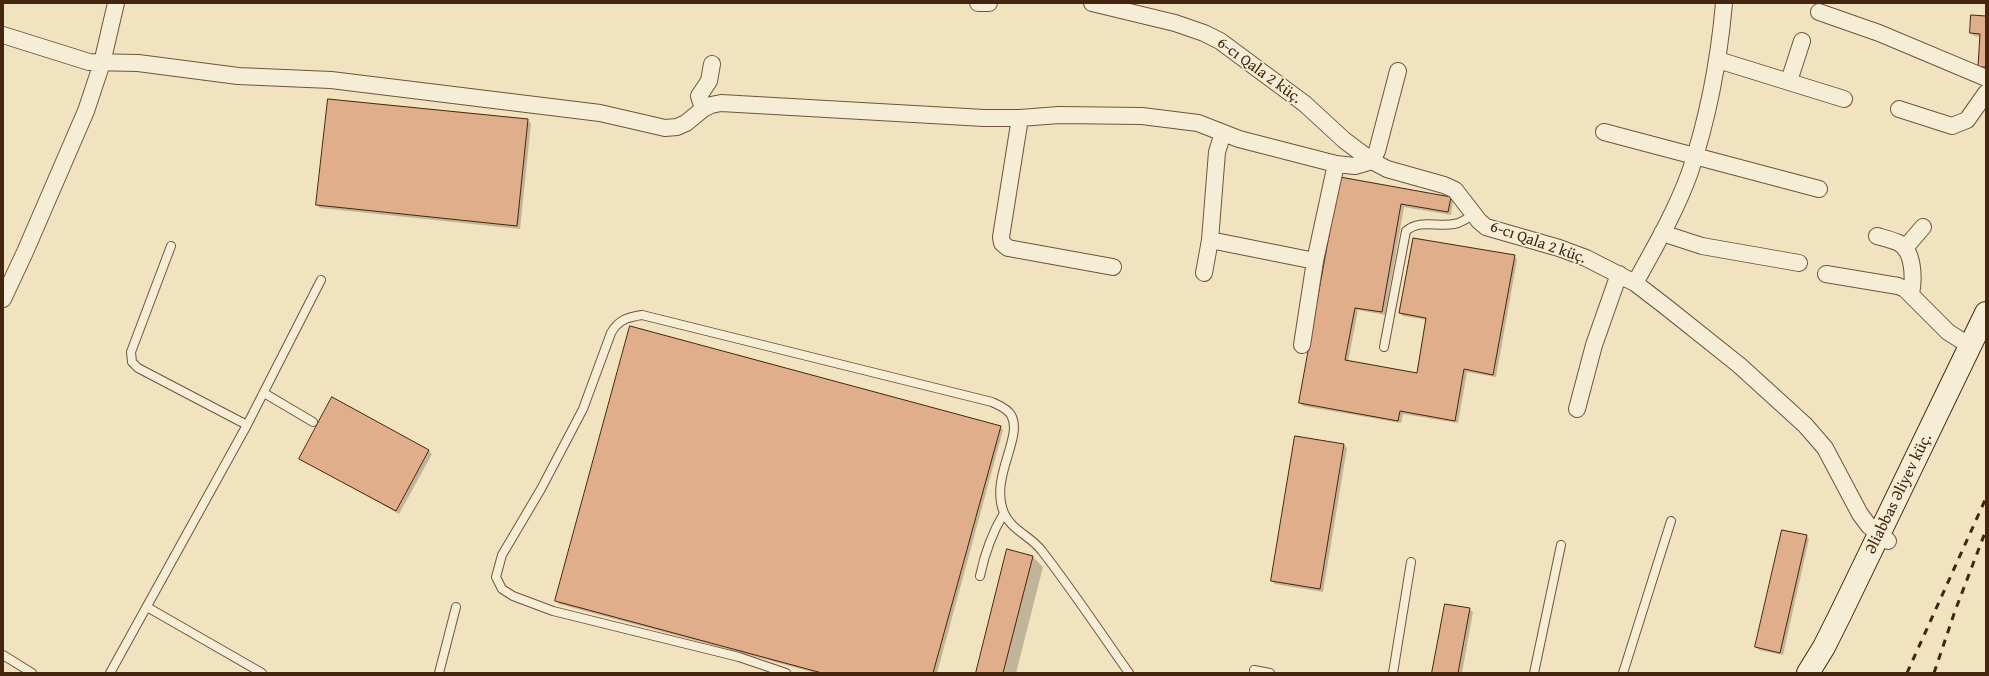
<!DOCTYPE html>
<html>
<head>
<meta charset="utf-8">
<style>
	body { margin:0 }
	#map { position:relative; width:1989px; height:676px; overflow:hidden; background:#f1e3c0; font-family:"Gentium Book Plus",serif }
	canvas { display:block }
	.frame { position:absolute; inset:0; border:4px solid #44250f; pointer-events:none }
</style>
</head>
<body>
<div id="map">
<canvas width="1989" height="676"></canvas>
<div class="frame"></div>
</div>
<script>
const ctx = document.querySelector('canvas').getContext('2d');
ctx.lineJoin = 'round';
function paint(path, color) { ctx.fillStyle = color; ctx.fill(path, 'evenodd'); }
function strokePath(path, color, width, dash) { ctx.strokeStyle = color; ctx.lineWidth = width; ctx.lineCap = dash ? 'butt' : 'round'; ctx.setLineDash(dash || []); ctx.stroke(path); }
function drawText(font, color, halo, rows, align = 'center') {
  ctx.font = font + ' "Gentium Book Plus",serif'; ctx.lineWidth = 3.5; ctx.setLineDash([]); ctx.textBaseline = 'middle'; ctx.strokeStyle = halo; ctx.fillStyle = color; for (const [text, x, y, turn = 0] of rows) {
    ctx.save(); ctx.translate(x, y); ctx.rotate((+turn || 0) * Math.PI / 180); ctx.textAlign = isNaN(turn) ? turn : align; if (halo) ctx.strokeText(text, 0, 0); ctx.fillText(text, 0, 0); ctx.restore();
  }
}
paint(new Path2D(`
	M1986,17V70L1979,66L1981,37L1974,36L1971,33Z
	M328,100L528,120L531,124L520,229L320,208L317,205Z
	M1340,178L1450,198L1453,201L1451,215L1404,207L1385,315L1358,310L1348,362L1417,374L1427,320L1403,316L1400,313L1514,256L1517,260L1496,377L1467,372L1458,423L1403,414L1401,423L1303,406L1300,403Z
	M1000,427L1003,430L937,673H816L559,604L556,600Z
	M1296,437L1344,445L1347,448L1323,592L1275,584L1272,581Z
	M429,451L432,454L399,514L300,458Z
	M1806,536L1809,539L1783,655L1759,650L1756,647Z
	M1033,557L1043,567L1016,673H977Z
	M1469,609L1473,612L1462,673H1433Z`), '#0003');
const building = new Path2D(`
	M1971,15L1986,16V67H1978L1980,34L1970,33Z
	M328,99L528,119L517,226L316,205Z
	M1340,177L1451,197L1448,212L1401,204L1382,312L1355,308L1345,360L1417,373L1426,318L1399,313L1413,238L1515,255L1493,375L1464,369L1455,421L1400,411L1398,421L1299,403Z
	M630,326L1001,426L933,673H822L555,601Z
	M332,397L429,450L396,511L299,459Z
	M1295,436L1344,444L1320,589L1271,581Z
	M1782,530L1807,535L1780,653L1755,647Z
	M1007,549L1033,556L1003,673H976Z
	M1445,604L1470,608L1458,673H1432Z`);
paint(building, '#e0ae8b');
strokePath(building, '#44250f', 1);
const lane = new Path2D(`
	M171,246L131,352L132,362L138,368L247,425
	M1384,347L1406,231C1420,219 1437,227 1454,224C1461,223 1467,219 1473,214
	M264,393L313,422
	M980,576C985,552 992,533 1004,513
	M147,607L262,673
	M3,655L32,673
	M1254,670L1270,673
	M110,673L247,425L321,280
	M439,673L456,607
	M786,673L739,657L553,611L513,596L502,589L496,577L502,555L541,489L583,409L611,333C618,320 628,317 642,315L992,402C998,405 1007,408 1011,415C1024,437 989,477 1004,513C1012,531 1031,536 1042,551C1073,591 1100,632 1129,673
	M1393,673L1411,562
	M1534,673L1561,545
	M1623,673L1671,521`);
const street = new Path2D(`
	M978,3H989
	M1092,3L1175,23L1204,33L1220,41L1305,104L1344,140L1372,161L1387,169L1444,185L1455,190L1479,221L1486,227L1559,248L1586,258L1635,283L1665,306L1739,365L1805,425L1825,448L1860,514L1869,526L1888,541
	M1819,12L1879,33L1986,78
	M3,35L89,62L138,63L238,76L331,80L600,113L665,128L677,127L686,123L703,109L711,105L721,103L984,118H1020L1059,115L1142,116L1198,123L1239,139L1336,164L1355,166L1372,161L1377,151L1398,71
	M1718,60L1844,99
	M1789,81L1802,41
	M703,109L699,96L709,81L712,64
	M1899,109L1952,126L1967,120L1986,93
	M1020,118L1001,237L1002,243L1008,248L1113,267
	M1604,132L1819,189
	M1662,233L1702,246L1799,263
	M1877,236C1884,238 1892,240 1899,243C1914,251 1914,279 1911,294
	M1210,240L1315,261
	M1905,248L1923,227
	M1204,273L1210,240L1217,152L1223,133
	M1826,274L1898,286L1905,289L1948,332L1970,346
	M1635,283C1655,247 1676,211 1690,172C1708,118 1719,60 1724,3
	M3,299L25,252L86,111L102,63L116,3
	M1302,345L1315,261L1336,164
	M1577,409L1594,345L1619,274`);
const secondary = new Path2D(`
	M1808,673L1824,647L1840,615L1986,313`);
strokePath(lane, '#6f543b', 10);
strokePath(street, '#6f543b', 18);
strokePath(secondary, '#44250f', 24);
strokePath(lane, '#f6edd6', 8);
strokePath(street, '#f6edd6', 16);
strokePath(secondary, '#f6edd6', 22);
strokePath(new Path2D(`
	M1907,673L1986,498
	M1934,673L1955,611L1986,530`), '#44250f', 3, [7, 7]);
drawText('16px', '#44250f', '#f6edd6', [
	["6-cı Qala 2 küç.",1259,71,36],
	["6-cı Qala 2 küç.",1538,243,19],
	["Əliabbas Əliyev küç.",1899,494,-64]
]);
</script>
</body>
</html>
